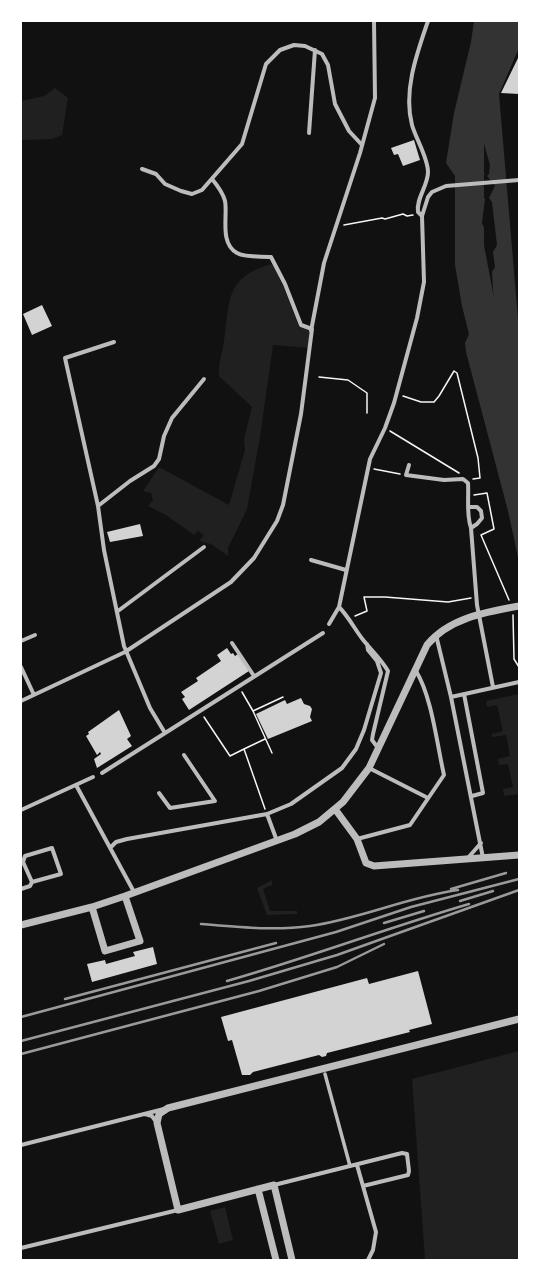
<!DOCTYPE html>
<html>
<head>
<meta charset="utf-8">
<style>
	body { margin:0 }
	#map { position:relative; width:540px; height:1281px; overflow:hidden; background:#111; font-family:"Public Sans",sans-serif }
	canvas { display:block }
	.frame { position:absolute; inset:0; border:22px solid #fff; pointer-events:none }
</style>
</head>
<body>
<div id="map">
<canvas width="540" height="1281"></canvas>
<div class="frame"></div>
</div>
<script>
const ctx = document.querySelector('canvas').getContext('2d');
ctx.lineJoin = 'round';
function paint(path, color) { ctx.fillStyle = color; ctx.fill(path, 'evenodd'); }
function strokePath(path, color, width, dash) { ctx.strokeStyle = color; ctx.lineWidth = width; ctx.lineCap = dash ? 'butt' : 'round'; ctx.setLineDash(dash || []); ctx.stroke(path); }
paint(new Path2D(`
	M55,88L68,98L62,135L52,139L21,140V101L44,96Z
	M272,264L284,288L299,327L312,331L311,348L273,345L260,437L247,509L228,548V556L211,544L199,541L204,535L198,531L194,535L166,515L148,506L153,500L151,493L143,491L159,467L229,505L245,450L244,439L252,407L219,376C218,364 222,354 224,342C230,302 224,277 272,264Z
	M519,694V794L504,796L503,789L513,787L508,764L499,765L498,759L510,756L506,735L492,737V734L503,731L497,705L487,707L486,701Z
	M272,880V885L263,889L270,911H297V914L267,915L257,888Z
	M519,1051V1260H425L412,1079Z
	M225,1207L233,1240L219,1244L210,1211Z`), '#202020');
paint(new Path2D(`
	M474,21H519V48L499,94L519,331V562L508,511L466,352L465,343L469,334L462,306L455,265V176L446,163L454,113L471,42ZM481,133L490,165L489,174L487,176L495,186L489,198L492,202L497,245L493,252L495,267L492,272L495,321L491,326C479,307 469,266 479,245L485,199L476,186L485,174L480,171L474,176H470L468,162L471,140Z`), '#333');
strokePath(new Path2D(`
	M476,196V139L481,116
	M476,229V246L495,346`), '#333', 16);
paint(new Path2D(`
	M519,56V94L501,93Z
	M414,140L420,160L403,166L398,154L394,155L391,148Z
	M42,305L52,326L32,335L23,314Z
	M140,524L143,536L110,542L107,532Z
	M227,648L231,654L233,653L235,656L238,654L249,671L189,710L182,699L185,697L181,692L198,681L196,678L221,661L217,655Z
	M301,698L304,704L310,706L312,709L310,717L312,721L268,739L256,714L285,700L287,704Z
	M119,710L131,736L127,739L132,746L97,768L94,759L101,754L100,752L97,755L86,736L89,734L88,732Z
	M153,947L157,964L92,982L87,964L105,960L106,964L135,956L133,952Z
	M418,971L432,1024L409,1030L410,1032L327,1053L326,1056L322,1057L319,1055L253,1072L250,1075H242L232,1040L228,1041L221,1017L367,978L369,984Z`), '#d3d3d3');
strokePath(new Path2D(`
	M344,225L382,218L385,219L403,214L407,216L413,215
	M319,377L348,380L367,393V413
	M403,396L421,402H434L439,396L454,371L457,373L478,458L480,478L473,479
	M390,431L459,473
	M374,469L400,474
	M474,495L487,493L494,529L481,535L509,600
	M513,615L514,659L519,667
	M355,616L367,611L364,597H385L448,602L471,598
	M242,692L253,711
	M204,717L230,756L244,749L265,809
	M244,749L265,739
	M272,753L253,711L283,697`), '#f5f5f5', 1.5);
strokePath(new Path2D(`
	M325,1074L350,1166`), '#bcbcbc', 3.5);
strokePath(new Path2D(`
	M309,133L315,50
	M142,169L156,174L165,184L181,191L192,194L202,190L242,144L266,64L280,50L294,45L305,46L322,54L328,65L335,104L349,131L362,145
	M422,216L418,212C416,198 428,186 428,172C428,158 416,139 412,125C403,91 417,53 428,21
	M311,331L324,263L360,153L375,98L374,21
	M114,342L65,358L98,506L104,550L124,646L150,708L165,733
	M409,465L406,475L444,480L463,479L468,483C469,498 466,514 471,528L477,605L493,687
	M98,506L130,481L154,466L159,459L164,436L172,418L204,379
	M470,507H477L481,511L482,518L477,524L471,528
	M311,560L346,570
	M339,607C349,617 355,630 364,641C372,651 381,659 388,671L373,734L372,740L378,748
	M118,611L204,547
	M329,624L339,607L370,459L385,428L394,403L417,318L424,282L422,216L428,197L432,192L446,186L519,180
	M436,635L451,697L483,858
	M21,641L35,635
	M232,643L254,676
	M21,667L34,695
	M464,694L483,793L472,796
	M451,697L519,682
	M21,701L125,652L231,582L254,558L277,521L283,505L301,414L312,329L301,325L285,284L271,257C261,256 246,258 237,253C219,243 228,215 225,201C223,193 217,185 212,179
	M369,768L428,798
	M102,773L323,633
	M76,785L134,892
	M159,793L170,808L215,801L184,755
	M21,810L93,777
	M267,814L277,841
	M357,839L410,825L444,775C437,745 432,697 416,671
	M111,847L116,842L127,839L267,814L291,804L342,768L356,749L364,730L381,673L377,661L368,650L367,644
	M467,859L481,843
	M21,889L30,886L32,882L61,874L52,848L25,856L23,862L32,882
	M145,1114L152,1116L157,1123
	M21,1145L164,1109
	M357,1165L376,1232L373,1250L368,1260
	M274,1185L402,1153L407,1154L409,1171L408,1175L363,1186
	M21,1248L178,1210`), '#bcbcbc', 4);
strokePath(new Path2D(`
	M335,809L357,839L366,863L374,866L519,855
	M92,907L105,951L140,941L125,896
	M21,925L92,907L125,896L295,834L319,822L343,802L369,768L427,645C449,618 486,612 519,606
	M258,1189L276,1260
	M292,1260L274,1185L178,1210L157,1123L159,1114L168,1108L519,1019`), '#bcbcbc', 7);
strokePath(new Path2D(`
	M451,889L506,873
	M460,901L493,891
	M384,923L424,911
	M201,924C237,927 274,931 310,926C360,919 407,897 458,890
	M227,981C308,958 387,928 469,904
	M65,999L276,943
	M21,1017L336,932L411,907L519,879
	M21,1041L249,981L337,955L519,890
	M21,1054L259,991L337,967L384,944`), '#9a9a9a', 2.5);
</script>
</body>
</html>
